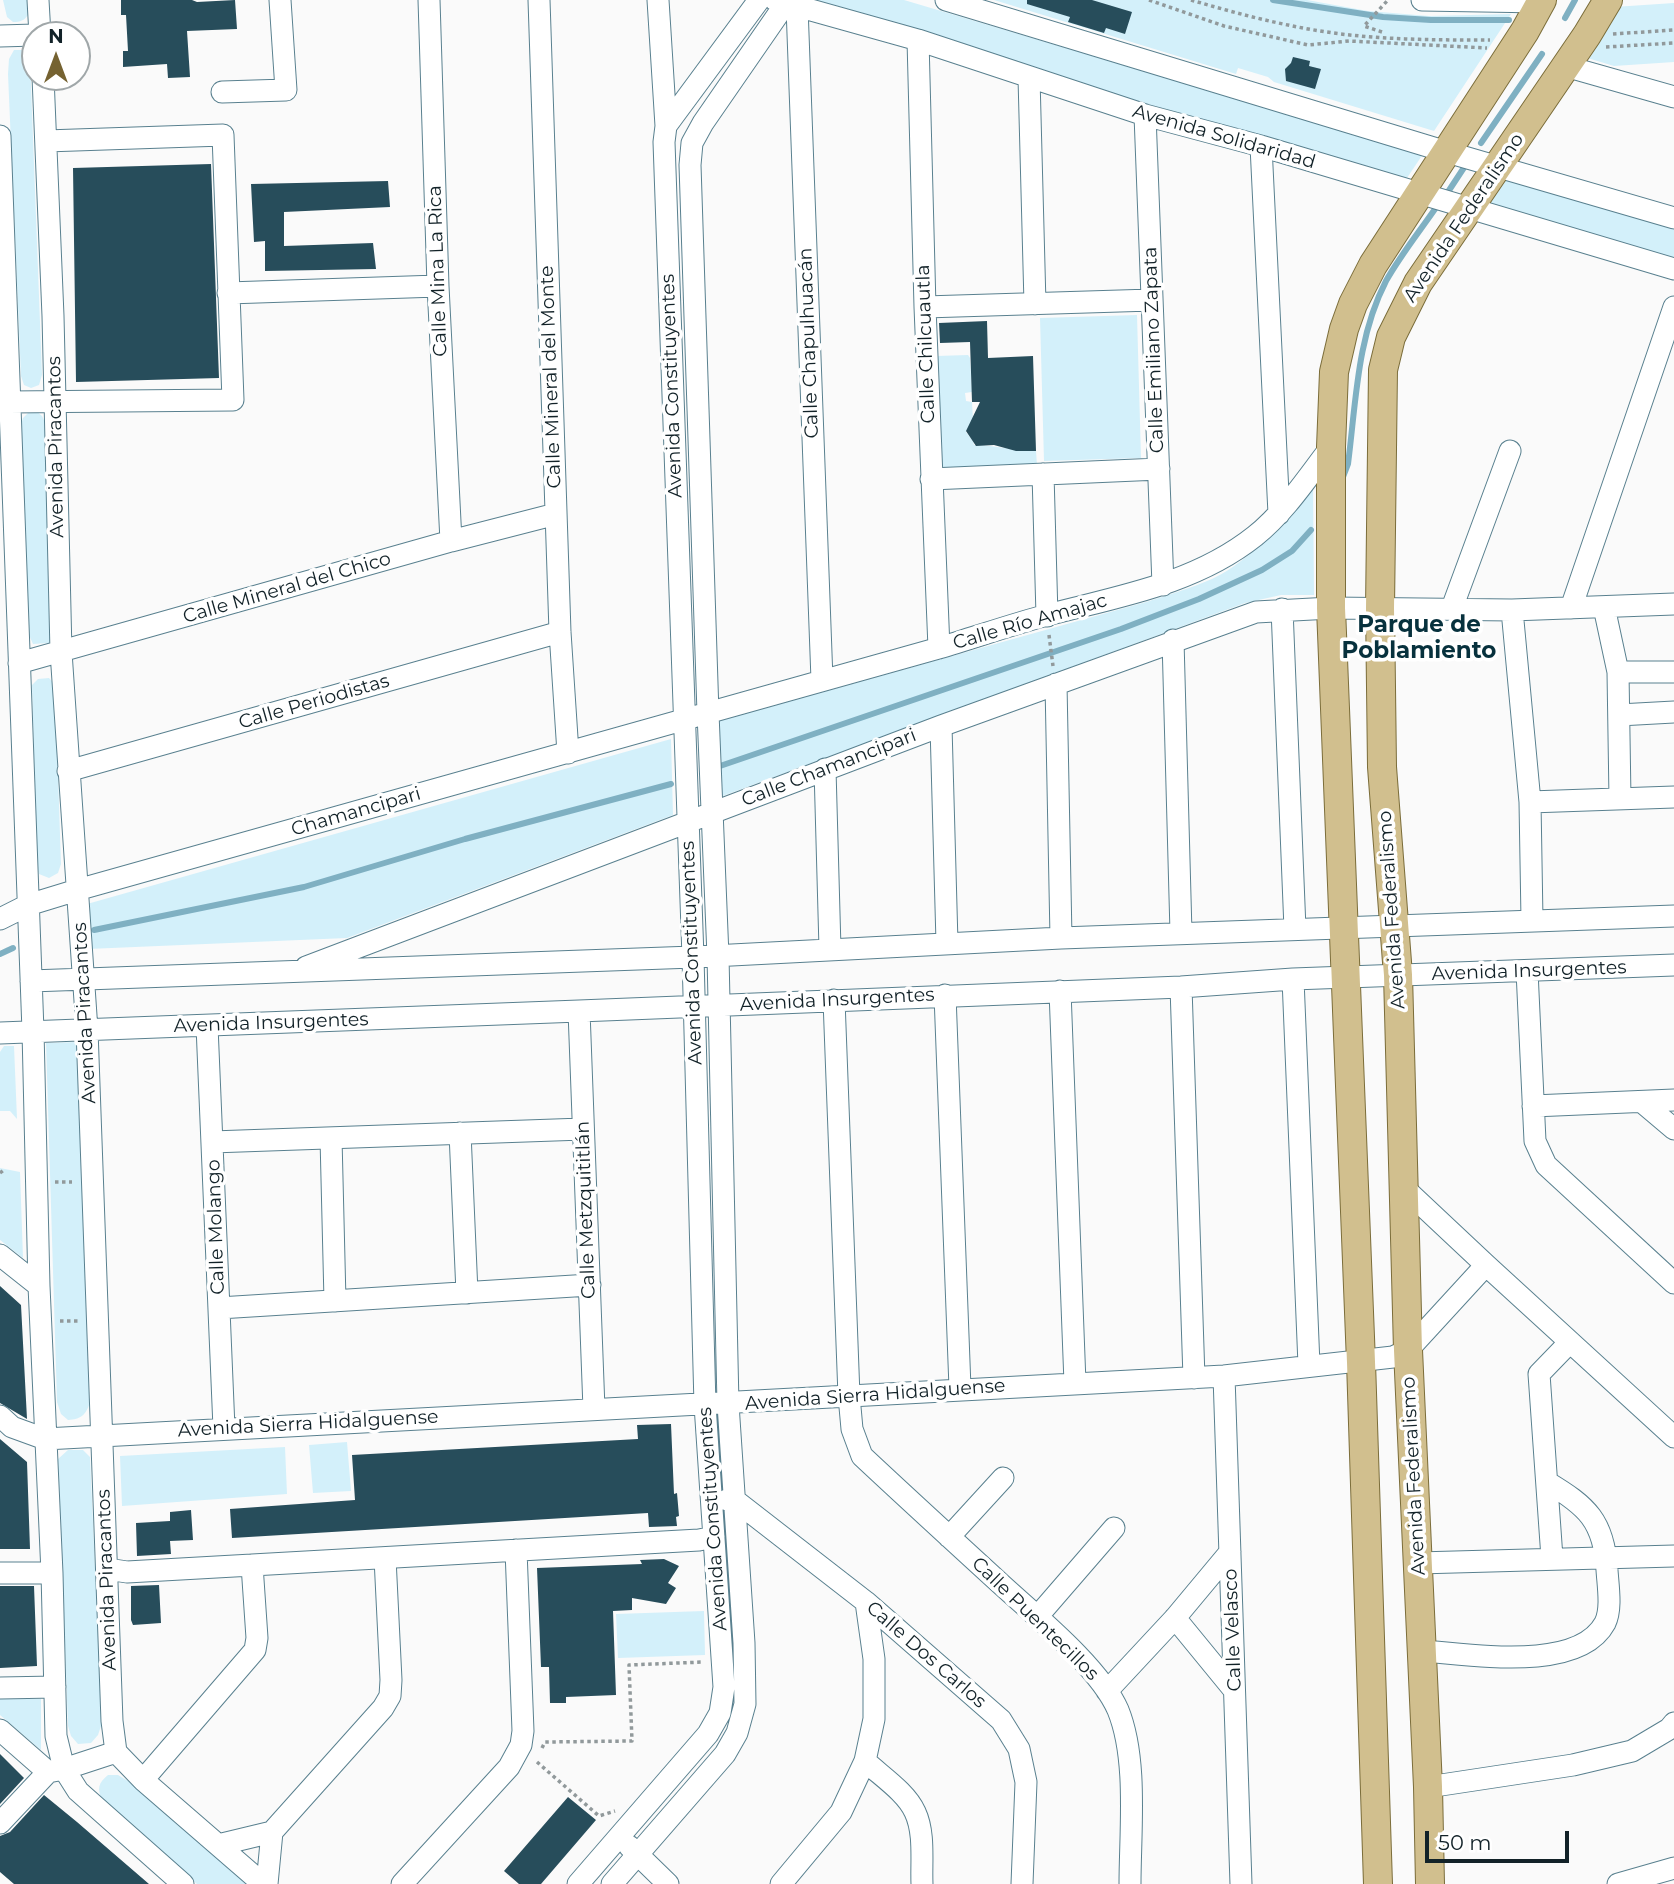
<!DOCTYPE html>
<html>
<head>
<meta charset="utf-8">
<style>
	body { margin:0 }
	#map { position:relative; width:1674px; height:1884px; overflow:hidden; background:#fafafa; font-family:Montserrat,sans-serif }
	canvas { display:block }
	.north { position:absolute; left:21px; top:21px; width:70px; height:70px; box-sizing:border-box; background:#fff; border:2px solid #a0a7a9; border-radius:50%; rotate:0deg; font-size:19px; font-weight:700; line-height:28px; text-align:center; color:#122228 }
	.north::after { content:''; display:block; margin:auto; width:24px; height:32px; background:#756231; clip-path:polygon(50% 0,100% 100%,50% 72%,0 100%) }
	.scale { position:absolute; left:1425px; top:1831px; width:144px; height:32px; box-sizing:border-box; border:4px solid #122228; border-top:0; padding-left:9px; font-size:21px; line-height:24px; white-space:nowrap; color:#122228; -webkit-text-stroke:5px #fff; paint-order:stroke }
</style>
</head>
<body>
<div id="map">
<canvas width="1674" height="1884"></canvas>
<div class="north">N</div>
<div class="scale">50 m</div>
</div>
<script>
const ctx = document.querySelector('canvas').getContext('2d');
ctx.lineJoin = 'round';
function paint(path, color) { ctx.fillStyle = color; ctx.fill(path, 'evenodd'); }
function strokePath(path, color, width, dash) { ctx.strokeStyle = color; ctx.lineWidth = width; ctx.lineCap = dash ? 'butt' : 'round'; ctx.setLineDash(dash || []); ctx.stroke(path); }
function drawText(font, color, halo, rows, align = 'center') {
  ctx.font = font + ' Montserrat,sans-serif'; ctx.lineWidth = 7; ctx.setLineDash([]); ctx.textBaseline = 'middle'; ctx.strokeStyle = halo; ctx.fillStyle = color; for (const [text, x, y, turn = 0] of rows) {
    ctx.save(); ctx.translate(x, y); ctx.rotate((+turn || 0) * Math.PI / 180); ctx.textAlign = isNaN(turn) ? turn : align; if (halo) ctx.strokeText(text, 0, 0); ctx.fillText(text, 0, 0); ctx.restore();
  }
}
paint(new Path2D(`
	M3,0H29C30,14 28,22 13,22L7,17Z
	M800,0H904L1423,154L1405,181Z
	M994,0H1307L1368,11L1429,16L1511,14L1434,131L1274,82L1268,77L1238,68L1236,74Z
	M1674,3V62L1614,66L1584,57L1614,7Z
	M14,50H25L30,59L42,375L39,385L31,388L24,385L21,376L8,74L9,59Z
	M1500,177L1674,228V260L1481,203Z
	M1137,315L1141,458L1044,461L1040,318Z
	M968,355L970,358L972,392L965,393L966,401L972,402L973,420L966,432L973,441L974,445C996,445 1015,451 1036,451L1037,465L944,468L941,463L936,356Z
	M36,411L42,416L46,424L54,633L49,643L33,644L29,635L21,425L23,418L29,412Z
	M1313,482L1314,595H1281L1245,603L720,797L715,722L1146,602C1168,595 1191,588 1212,579C1255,559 1285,517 1313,482Z
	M49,678L55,685L61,864L58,873L49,878L39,874L37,864L32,685L38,679Z
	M671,739L673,815L347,938L88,949L87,904Z
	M78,1042L90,1403C85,1416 81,1419 68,1420L61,1414L57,1402L46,1043Z
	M4,1046H14L17,1119L10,1111H0V1052Z
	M0,1168L20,1172L23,1258L0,1240Z
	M347,1442L351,1491L313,1493L309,1445Z
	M285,1447L287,1494L122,1506L120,1456Z
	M68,1450H83L90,1457L102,1723L98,1735L91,1743L78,1744L71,1736L68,1726L58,1459Z
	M704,1611L705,1655L618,1658L616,1614Z
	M0,1699H41V1750L0,1715Z
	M108,1775H118L128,1781L247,1884H197L102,1800C97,1789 98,1783 108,1775Z`), '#d3f0fa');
strokePath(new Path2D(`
	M1273,0L1383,17L1431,20H1509
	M1565,18L1575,0
	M1481,143L1542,54
	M1446,195L1465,166
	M1343,477L1348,464C1356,402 1357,337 1386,281C1400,256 1419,232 1435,209
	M720,766L1121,629L1199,599L1262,570L1292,551L1311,530
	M94,930L304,887L465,839L671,784
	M0,954L13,948`), '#7fb0c2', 6);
paint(new Path2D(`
	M121,0H192L197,2L235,0L237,29L187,31L190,77L168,78L167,64L123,67V51H128L126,15H121Z
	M1027,0H1092L1132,12L1125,34L1106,28L1104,33L1068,22L1070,17L1027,4Z
	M1293,57L1310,61L1309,66L1321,69L1315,89L1286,81L1285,69L1291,63Z
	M211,164L219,378L76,382L73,168Z
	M388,181L390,207L284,212V246L373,243L376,269L265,271V241L254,242L251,184Z
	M987,321L988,358L1033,356L1036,451H1016L994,445L976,446L966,431L980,402H972L970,342L940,343L939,323Z
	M0,1286L21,1305L27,1419L0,1403Z
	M671,1424L674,1494L677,1493L679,1516L676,1517L677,1526L649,1527L648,1513L232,1538L230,1509L355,1500L352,1455L638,1439L637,1425Z
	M0,1439L27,1462L30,1549H0Z
	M191,1510L193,1540L170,1541L171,1554L137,1556L136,1523L170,1521V1512Z
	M664,1559L679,1566L668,1583L676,1588L666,1604L632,1598V1610L613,1611L616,1695L566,1697V1703H550L549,1667H541L537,1568L642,1564L640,1560Z
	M159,1585L161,1623L133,1625L131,1620V1586Z
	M0,1586H34L37,1666L0,1668Z
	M0,1754L24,1778L0,1804Z
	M44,1795L77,1822L149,1884H14L0,1872V1836L10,1832Z
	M568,1797L596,1820L541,1884H519L504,1871Z`), '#274d5b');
const minor = new Path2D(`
	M38,0L40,35
	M429,0L438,286L451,541
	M539,0L560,632L568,753
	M658,0L666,126
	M775,0L918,40L1145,115L1261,146L1674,269
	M946,0L1447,152L1674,218
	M1422,0L1541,2
	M797,7L822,680
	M0,36L35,35
	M918,40L925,307L939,648
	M1565,66L1674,97
	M43,77L53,316L61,652L87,1030L112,1721L116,1752L143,1780L263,1884
	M1029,78L1035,304
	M222,92L286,90L280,0
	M1145,115L1163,585
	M0,136L33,1031L39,1286L52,1573L56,1736L64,1769L78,1791L183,1884
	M1261,146L1279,514
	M228,293L438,286
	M925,307L1152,300
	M9,402L233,400L223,135L46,141
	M1043,474L1047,616
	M931,479L1159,469
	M1604,607L1618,672L1620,799
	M1452,608L1510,451
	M1571,608L1674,307
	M1282,609L1295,929
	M1512,610L1530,802L1532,920
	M1173,640L1181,933
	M19,663L451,541L556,514
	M1618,672H1674
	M1056,684L1061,938
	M1619,715L1674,712
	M941,726L947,943
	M825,769L830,949
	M68,771L560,632
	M1530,802L1674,797
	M0,919L28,905L77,890L939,648C976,637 1013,624 1051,614C1121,596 1196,583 1255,536C1285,512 1307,478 1331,447
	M306,967L941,726L1256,612L1331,608L1512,610L1674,604
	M1527,971L1535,1141L1546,1165L1674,1283
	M1293,979L1309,1365
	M31,981L693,957L1061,938L1674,916
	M1181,987L1194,1378
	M1060,991L1075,1383
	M945,995L960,1388
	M834,1000L849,1396L852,1429L862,1456C909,1500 956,1543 1003,1586C1037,1617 1100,1668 1118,1710C1138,1759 1130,1831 1130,1884
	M579,1011L594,1409
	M207,1026L224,1428
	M0,1033L579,1011L1181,987L1293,979L1674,965
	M1642,1102L1674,1129
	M1533,1106L1674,1100
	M460,1133L467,1293
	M331,1138L335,1301
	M212,1142L583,1129
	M1405,1189L1486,1265L1674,1437
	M0,1255L39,1286
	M219,1308L590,1285
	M1224,1376L1241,1884
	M0,1416L12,1427L45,1439L1224,1376L1393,1357L1408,1350L1486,1265
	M727,1500L736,1501L866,1602L1001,1720L1019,1749L1026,1782L1022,1884
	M949,1537L1003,1478
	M1552,1558L1539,1374L1569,1343
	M1418,1563L1674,1556
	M107,1569L127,1572L699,1540L714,1537
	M0,1573H52
	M1037,1617L1114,1528
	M1175,1618L1234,1690
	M1422,1651C1470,1654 1578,1673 1605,1623C1612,1609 1608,1586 1607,1570C1604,1521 1587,1506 1547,1482
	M0,1688L55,1687
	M1107,1691L1175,1618L1230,1552
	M0,1730L48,1772
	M865,1761C881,1776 906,1792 915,1812C925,1833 921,1862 922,1884
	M143,1780L255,1650L257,1638L252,1565
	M1428,1787L1573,1765L1632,1751L1669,1729L1674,1723
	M0,1823L48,1772L64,1769L116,1752
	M218,1845L272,1832L383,1708L390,1696L391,1680L385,1558
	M629,1846L668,1884
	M267,1884L272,1832
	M402,1884L509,1767L521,1745L523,1731L516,1550
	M578,1884L708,1734L720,1713L724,1687L705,1405L693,957L664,142L666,126L759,0
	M612,1884L725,1754L737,1733L745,1704L744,1643L728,1404L718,956L708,713L690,165L692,143L703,123L788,0
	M781,1884L841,1812L865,1761L874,1719V1659L866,1602
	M1618,1884L1674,1868`);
const major = new Path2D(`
	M1378,1884L1361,1362L1331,608V447L1334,372L1344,329L1353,304L1373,265L1525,31L1542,0
	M1430,1884L1428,1787L1408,1350L1398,975L1382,767L1380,608L1383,370L1391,337L1418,283L1587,35L1608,0`);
strokePath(minor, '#59808f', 23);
strokePath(major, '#7b6d3a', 30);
strokePath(new Path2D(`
	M1149,0L1224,26L1308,45L1349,41L1487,48
	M1191,0C1245,16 1303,31 1360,36C1403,40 1447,40 1490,40
	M1382,32L1364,26L1388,0
	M1613,34L1674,30
	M1606,47L1674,43
	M1049,635L1053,666
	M0,1173L5,1169
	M55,1182H72
	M60,1321H80
	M542,1748L545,1742L632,1741L629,1665L703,1662
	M537,1762L599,1816L615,1811`), '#91999b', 3.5, [3.5, 3.5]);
strokePath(minor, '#fff', 21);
strokePath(major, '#d1bf8e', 28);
drawText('19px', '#122228', '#fff', [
	["Avenida Solidaridad",1224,137,16],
	["Avenida Federalismo",1464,218,-56],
	["Calle Mina La Rica",438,271,-92],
	["Calle Chapulhuacán",809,343,-92],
	["Calle Chilcuautla",926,344,-92],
	["Calle Emiliano Zapata",1154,350,-92],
	["Calle Mineral del Monte",551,377,-92],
	["Avenida Constituyentes",672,386,-92],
	["Avenida Piracantos",56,447,-91],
	["Calle Mineral del Chico",287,588,-16],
	["Calle Río Amajac",1030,622,-16],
	["Calle Periodistas",314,702,-16],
	["Calle Chamancipari",829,768,-21],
	["Chamancipari",356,812,-16],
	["Avenida Federalismo",1392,910,-94],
	["Avenida Constituyentes",692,953,-92],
	["Avenida Insurgentes",1529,971,-2],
	["Avenida Insurgentes",837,1000,-3],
	["Avenida Piracantos",85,1013,-93],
	["Avenida Insurgentes",271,1023,-2],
	["Calle Metzquititlán",586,1210,-92],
	["Calle Molango",216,1227,-92],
	["Avenida Sierra Hidalguense",875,1395,-4],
	["Avenida Sierra Hidalguense",308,1424,-3],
	["Avenida Federalismo",1414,1476,-93],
	["Avenida Constituyentes",713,1519,-94],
	["Avenida Piracantos",107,1580,-92],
	["Calle Puentecillos",1035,1619,44],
	["Calle Velasco",1233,1630,-92],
	["Calle Dos Carlos",926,1655,41]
]);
drawText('bold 23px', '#07313d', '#fff', [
	["Parque de",1419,625],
	["Poblamiento",1419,651]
]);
</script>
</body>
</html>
